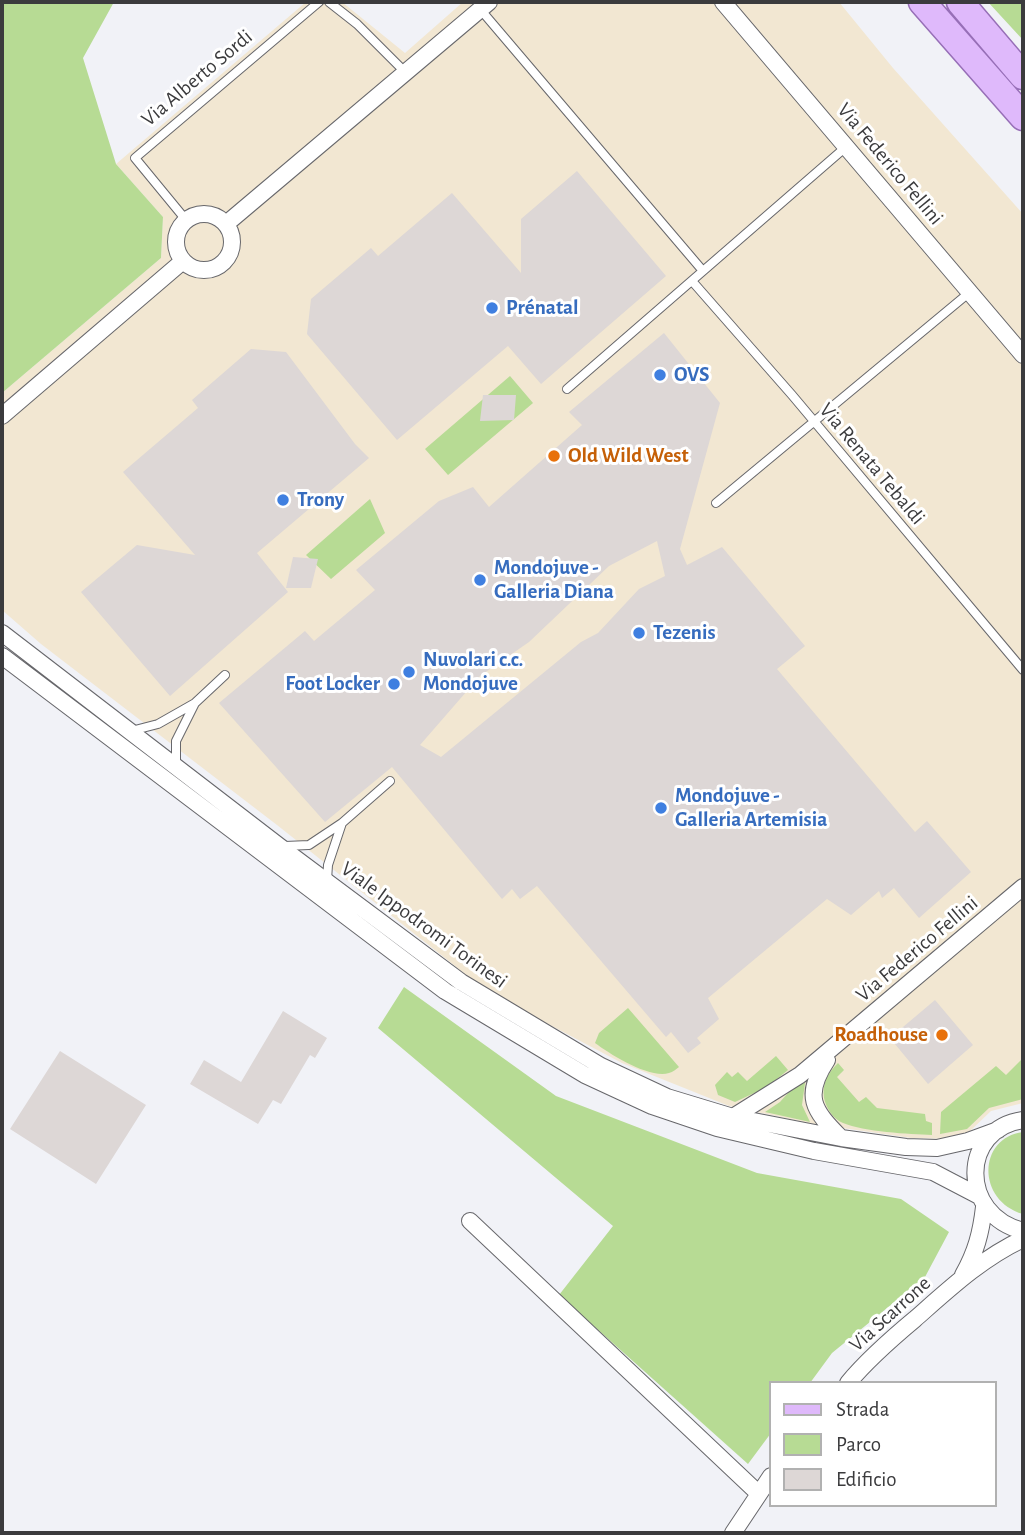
<!DOCTYPE html>
<html>
<head>
<meta charset="utf-8">
<style>
	body { margin:0 }
	#map { position:relative; width:1025px; height:1535px; overflow:hidden; background:#f1f2f7; font-family:"Alegreya Sans",sans-serif }
	canvas { display:block }
	.frame { position:absolute; inset:0; border:4px solid #3b3b3d; pointer-events:none }
	.legend { position:absolute; left:769px; top:1381px; width:228px; height:126px; box-sizing:border-box; background:#fff; border:2px solid #b1b1b1; margin:0; padding:9px 12px; list-style:none; font-size:21px; color:#3b3b3d }
	.legend li { display:flex; align-items:center; gap:14px; height:35px }
	.legend b { width:35px; border:2px solid #b1b1b1 }
</style>
</head>
<body>
<div id="map">
<canvas width="1025" height="1535"></canvas>
<div class="frame"></div>
<ul class="legend">
<li><b style="height:9px;background:#dfb9fb"></b>Strada</li>
<li><b style="height:19px;background:#b7db94"></b>Parco</li>
<li><b style="height:19px;background:#ddd7d6"></b>Edificio</li>
</ul>
</div>
<script>
const ctx = document.querySelector('canvas').getContext('2d');
ctx.lineJoin = 'round';
function paint(path, color) { ctx.fillStyle = color; ctx.fill(path, 'evenodd'); }
function strokePath(path, color, width, dash) { ctx.strokeStyle = color; ctx.lineWidth = width; ctx.lineCap = dash ? 'butt' : 'round'; ctx.setLineDash(dash || []); ctx.stroke(path); }
function drawText(font, color, halo, rows, align = 'center') {
  ctx.font = font + ' "Alegreya Sans",sans-serif'; ctx.lineWidth = 6; ctx.setLineDash([]); ctx.textBaseline = 'middle'; ctx.strokeStyle = halo; ctx.fillStyle = color; for (const [text, x, y, turn = 0] of rows) {
    ctx.save(); ctx.translate(x, y); ctx.rotate((+turn || 0) * Math.PI / 180); ctx.textAlign = isNaN(turn) ? turn : align; if (halo) ctx.strokeText(text, 0, 0); ctx.fillText(text, 0, 0); ctx.restore();
  }
}
paint(new Path2D(`
	M306,2H342L405,53L463,2H839L893,68L1023,214V1103L991,1111L968,1133L947,1139L911,1138L808,1123L729,1106L622,1063L489,993L277,825L41,644L2,610V393L161,258L163,217L116,164Z`), '#f2e7d2');
paint(new Path2D(`
	M2,2H114L83,58L116,164L163,217L161,258L2,393Z
	M988,2H1023V40Z
	M510,376L533,403L448,475L425,449Z
	M370,499L385,533L331,579L306,555Z
	M404,987L556,1096L757,1173L901,1199L949,1232L925,1277L832,1353L810,1383H771V1433L748,1464L559,1295L613,1226L378,1028Z
	M628,1008L679,1067C676,1069 673,1072 669,1073C650,1079 611,1055 595,1043L599,1033Z
	M776,1056L788,1070L767,1087L735,1102L718,1095L715,1085L727,1072L732,1077L738,1072L747,1081Z
	M1023,1058V1099L989,1108L967,1129L940,1134L941,1112L996,1066L1006,1075Z
	M838,1063L844,1070L837,1077L859,1102L866,1097L877,1108L925,1114L926,1121L932,1123V1135C909,1134 864,1132 843,1123C833,1119 826,1108 824,1098C822,1083 828,1073 838,1063Z
	M805,1083L802,1105L810,1122L765,1112L780,1102L796,1084Z
	M1023,1132V1214C977,1201 977,1138 1023,1132Z`), '#b7db94');
paint(new Path2D(`
	M577,171L666,276L541,384L508,346L397,440L307,334L311,299L371,248L378,256L452,193L521,273V219Z
	M664,333L720,403L680,549L687,565L722,547L805,646L777,669L915,832L927,821L971,872L919,918L894,888L882,898L879,891L851,915L827,899L708,998L719,1019L697,1038L701,1043L688,1053L671,1032L666,1037L537,886L520,899L512,889L502,899L392,767L325,822L219,703L305,631L314,641L375,590L356,570L439,501L473,487L489,507L582,425L569,412ZM657,541L665,576L639,589L598,633L581,642L441,757L420,745L480,676L529,642L609,566Z
	M251,349L286,352L355,444L369,458L257,553L288,592L170,696L81,592L137,545L195,555L123,472L198,408L192,400Z
	M483,395H516L514,420L480,421Z
	M293,557L318,559L311,588H286Z
	M935,1000L973,1045L928,1084L890,1038Z
	M283,1011L327,1038L315,1058L310,1055L281,1104L273,1100L258,1124L190,1084L204,1060L241,1082Z
	M60,1051L146,1105L96,1184L10,1129Z`), '#ddd7d6');
const lane = new Path2D(`
	M329,2L357,24L406,73
	M480,9L703,271
	M186,220L135,158L319,2
	M692,281L792,395L1023,670
	M567,389L847,146
	M716,503L970,292
	M195,703L225,675
	M131,731L158,724L195,703L176,741V766
	M342,823L390,781
	M285,846L309,845L342,823L328,865L327,880`);
const street = new Path2D(`
	M723,2L1023,355
	M176 242a28 28 0 1 1 56 0a28 28 0 1 1-56 0Z
	M226,224L489,2
	M2,416L183,261
	M2,633L279,846L461,982L601,1066L667,1097L733,1117L841,1138L906,1147L937,1148L968,1141L998,1130
	M2,656L445,991L585,1075L652,1106L717,1128L814,1151L933,1172L979,1196
	M827,1060C803,1096 813,1110 841,1138
	M733,1117L800,1075L1023,887
	M1023,1120C960,1129 959,1215 1023,1231
	M470,1221L758,1493
	M963,1275C976,1252 981,1233 984,1207
	M848,1383C868,1359 891,1339 915,1319C949,1289 982,1258 1023,1239
	M733,1533L771,1476`);
const primary = new Path2D(`
	M922,2L1023,117
	M960,2L1023,76`);
strokePath(lane, '#67676b', 10);
strokePath(street, '#67676b', 18);
strokePath(primary, '#976fb7', 29);
strokePath(lane, '#fff', 8);
strokePath(street, '#fff', 16);
strokePath(primary, '#dfb9fb', 26);
for (const [x, y, r, color] of [
	[492,308,7,"#3f7fe0"],
	[660,375,7,"#3f7fe0"],
	[554,456,7,"#e8710a"],
	[283,500,7,"#3f7fe0"],
	[480,580,7,"#3f7fe0"],
	[639,633,7,"#3f7fe0"],
	[409,672,7,"#3f7fe0"],
	[394,684,7,"#3f7fe0"],
	[661,808,7,"#3f7fe0"],
	[942,1035,7,"#e8710a"]
]) { const dot = new Path2D(); dot.arc(x, y, r, 0, 2 * Math.PI); ctx.fillStyle = color; ctx.fill(dot); strokePath(dot, '#fff', 2.5); }
drawText('21px', '#3b3b3d', '#fff', [
	["Via Alberto Sordi",197,78,-40],
	["Via Federico Fellini",890,164,50],
	["Via Renata Tebaldi",872,464,50],
	["Viale Ippodromi Torinesi",424,925,36],
	["Via Federico Fellini",917,949,-40],
	["Via Scarrone",890,1314,-42]
]);
drawText('bold 21px', '#366cbe', '#fff', [
	["Prénatal",506,308],
	["OVS",674,375],
	["Trony",297,500],
	["Mondojuve -",494,568],
	["Galleria Diana",494,592],
	["Tezenis",653,633],
	["Nuvolari c.c.",423,660],
	["Mondojuve",423,684],
	["Foot Locker",380,684,"right"],
	["Mondojuve -",675,796],
	["Galleria Artemisia",675,820]
], 'left');
drawText('bold 21px', '#c56008', '#fff', [
	["Old Wild West",568,456],
	["Roadhouse",928,1035,"right"]
], 'left');
</script>
</body>
</html>
